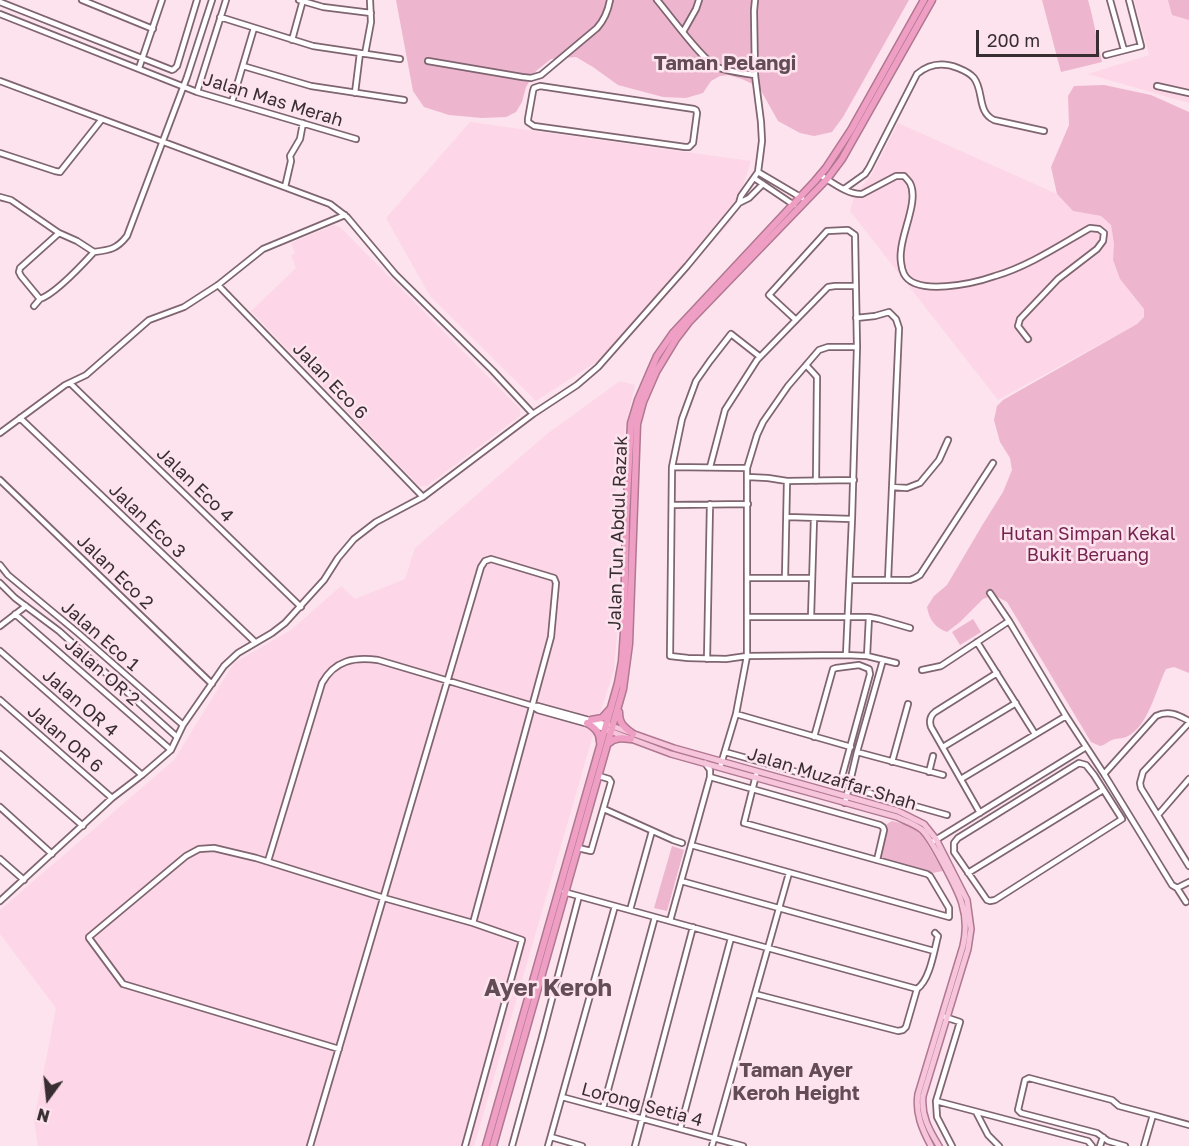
<!DOCTYPE html>
<html>
<head>
<meta charset="utf-8">
<style>
	body { margin:0 }
	#map { position:relative; width:1189px; height:1146px; overflow:hidden; background:#fce3ed; font-family:"Golos Text",sans-serif }
	canvas { display:block }
	.north { position:absolute; left:18px; top:1068px; width:60px; height:60px; -webkit-text-stroke:4px #fce3ed; paint-order:stroke; rotate:195deg; font-size:16px; font-weight:700; line-height:24px; text-align:center; color:#382d31 }
	.north::after { content:''; display:block; margin:auto; width:21px; height:27px; background:#382d31; clip-path:polygon(50% 0,100% 100%,50% 72%,0 100%) }
	.scale { position:absolute; left:976px; top:30px; width:123px; height:27px; box-sizing:border-box; border:3px solid #382d31; border-top:0; padding-left:8px; font-size:18px; line-height:21px; white-space:nowrap; color:#382d31; -webkit-text-stroke:4px #fce3ed; paint-order:stroke }
</style>
</head>
<body>
<div id="map">
<canvas width="1189" height="1146"></canvas>
<div class="north">N</div>
<div class="scale">200 m</div>
</div>
<script>
const ctx = document.querySelector('canvas').getContext('2d');
ctx.lineJoin = 'round';
function paint(path, color) { ctx.fillStyle = color; ctx.fill(path, 'evenodd'); }
function strokePath(path, color, width, dash) { ctx.strokeStyle = color; ctx.lineWidth = width; ctx.lineCap = dash ? 'butt' : 'round'; ctx.setLineDash(dash || []); ctx.stroke(path); }
function drawText(font, color, halo, rows, align = 'center') {
  ctx.font = font + ' "Golos Text",sans-serif'; ctx.lineWidth = 5; ctx.setLineDash([]); ctx.textBaseline = 'middle'; ctx.strokeStyle = halo; ctx.fillStyle = color; for (const [text, x, y, turn = 0] of rows) {
    ctx.save(); ctx.translate(x, y); ctx.rotate((+turn || 0) * Math.PI / 180); ctx.textAlign = isNaN(turn) ? turn : align; if (halo) ctx.strokeText(text, 0, 0); ctx.fillText(text, 0, 0); ctx.restore();
  }
}
paint(new Path2D(`
	M1134,0H1189V103L1088,74L1149,55Z
	M470,122L751,161L732,220L621,346L536,401L430,296L386,218Z
	M898,123L1057,194L1073,211L1101,216L1111,225L1114,244L1113,260L1120,279L1144,309V317L1137,324L998,400L850,211L855,194L871,176Z
	M334,225L340,227L520,409V416L427,486H419L251,311L296,268L291,255L295,253L291,243Z
	M620,381L635,385L616,469L617,634L614,670L591,742L474,1146H38L34,1121L56,1008L0,934V910L174,760L234,663L291,630L341,586L355,599L405,579L415,548L547,434Z`), '#fdd7e7');
paint(new Path2D(`
	M396,0H909L843,117L832,132L814,136L800,133L778,121L759,87L742,79L728,75L720,76L711,81L703,93L686,98L663,97L618,85L593,67L576,57L551,59L536,71L526,87L522,102L516,112L506,117L482,118L449,115L424,107L413,91Z
	M1042,0H1088C1094,21 1097,41 1102,62L1061,72Z
	M1168,0H1189V20L1172,15Z
	M1104,85L1151,95L1189,112V673L1174,667L1166,669C1156,689 1148,728 1126,737C1122,739 1116,738 1112,740C1107,742 1105,745 1100,746L1091,742L1007,602L994,595L983,599L960,622L947,632C935,628 929,619 927,607L934,596L947,585L983,524L1003,492L1012,470L1010,458L1000,442L994,420L997,406L1003,400L1137,324L1144,317V309L1120,279L1113,260L1114,244L1111,225L1101,216L1073,211L1057,194L1051,167L1069,125L1068,96L1074,86Z
	M973,619L981,632L960,645L952,632Z
	M892,821L908,825L922,835L943,871L932,873L878,858L887,824Z
	M672,846L684,850L667,911L654,908Z`), '#eeb5ce');
const minor = new Path2D(`
	M82,0L153,29
	M299,0L323,7L371,13
	M657,0C669,14 703,61 717,67C729,72 743,73 755,75
	M1110,0L1124,50
	M0,2L172,70L174,69L177,66L197,0
	M0,14L197,92L356,139
	M220,17L313,46L400,59
	M683,32L696,9L699,0
	M292,40L303,0
	M365,54L371,22L370,0
	M1106,55L1141,46L1129,0
	M428,61L522,77L531,78L541,75L597,28C605,19 608,11 610,0
	M243,66L311,86L404,100
	M139,68L162,0
	M0,81L330,204L347,217L395,274L493,371L533,414
	M540,86L694,109L696,110L697,113L693,143L689,147H685L534,126L528,122V119L533,91L534,88Z
	M1157,86L1189,93
	M197,92L226,0
	M355,93L360,53
	M232,102L254,28
	M0,153L55,171L60,172L102,119
	M758,172L802,198
	M820,175C832,182 848,195 862,194L896,176H904C906,178 908,180 910,183C919,200 902,232 901,251C900,257 901,268 904,274C916,297 975,283 995,276C1029,266 1060,245 1090,228L1099,229L1104,233L1103,241L1097,249L1058,279L1020,319L1018,326L1028,339
	M754,178L794,205
	M285,187L291,161L290,156L300,139L303,123
	M844,189L865,174L869,168L917,74C929,64 943,62 958,68C963,70 970,73 974,78C984,91 977,112 994,120L1044,131
	M0,197L11,200L59,233L77,241L94,252C110,250 117,249 127,236L187,77L212,0
	M739,203L749,198L763,184
	M59,233L20,268L19,272L21,276L40,299C55,294 83,264 94,252
	M218,285L423,497
	M34,306L40,299
	M856,318L875,316L889,312L896,319L899,328L888,580
	M796,320L769,295L827,231L848,230L855,235L857,347L852,519L846,655
	M759,356L731,334L710,361L696,381L682,419L672,467L670,656L688,658L726,659L747,656L846,655L867,656L896,663
	M806,365L817,377L816,481
	M70,383L301,607
	M20,418L255,642
	M0,433L65,385L86,375L149,320L184,307L218,285L263,249L345,215
	M672,467L747,468
	M710,467L725,410L757,360L828,287L835,286H856
	M748,477L768,478L787,481L854,480
	M0,480L212,684
	M892,487L907,488L920,483L939,460L948,440
	M672,505L748,504
	M787,517L852,519
	M0,565L8,575L78,633L183,725
	M747,578H812
	M785,578L787,481
	M850,580H910L915,578L920,575L993,463
	M0,583L15,598L59,631L177,737
	M990,593L1009,621L1066,716L1104,774L1172,885L1177,888L1186,902
	M15,614L171,750
	M748,617H869L879,619L910,628
	M811,617L814,518
	M0,626L26,606
	M977,642L1035,734
	M0,651L142,775
	M867,656L869,617
	M707,659L710,504
	M922,670L941,666L1009,621
	M0,700L112,798
	M535,708L538,710L606,729
	M736,714L851,747
	M1189,723L1143,772L1140,783L1141,788L1189,866
	M943,747L1016,703
	M725,752L840,784L870,674L869,669L859,665L836,668L833,669L814,737
	M857,752L943,775
	M0,754L83,826
	M892,762L908,704
	M1079,763L1086,765L1094,775L1122,819L995,900L990,901L987,900L954,852V843L958,838Z
	M721,764L736,714L747,656V468L757,435L763,422L788,386L819,350L828,347H857
	M929,772L933,756
	M1104,774L1156,716C1169,710 1178,715 1189,721
	M710,777L880,825L883,827L884,830L877,860
	M961,779L1066,716
	M848,787L947,815
	M845,803L857,752L883,660
	M0,807L52,854
	M604,809L673,840L682,843
	M980,813L931,727C929,721 930,716 935,712L997,673
	M1158,815L1189,779
	M934,841L1086,747
	M691,845L949,917V908L930,876L927,874L744,823L756,775
	M578,848L591,851L611,782L609,779L599,776
	M0,859L24,880
	M268,861L322,683C335,660 354,657 378,660L533,706H538L607,725
	M968,873L1103,790
	M681,881L934,951
	M1177,888L1189,882
	M564,892L917,989
	M0,901L112,798L142,775L171,750L183,725L224,666L238,653L272,633L285,623L324,580L338,558L354,539L376,522L423,497L533,414L577,385L598,367L687,266L739,203L741,196L758,172L760,157L762,141L761,122L755,75L754,11L755,0
	M630,910L652,831
	M670,921L710,777V770L705,763
	M755,994L898,1031L903,1030L906,1027L917,989C930,980 934,951 938,936L935,933
	M945,1017L960,1022L936,1101L937,1117L952,1146
	M339,1049L123,984L89,938V937L186,856L199,849L214,848L256,858L384,898L473,923L522,940L465,1146
	M562,1097L743,1146
	M936,1101L1088,1141L1092,1146
	M603,1108L655,917
	M976,1112L988,1135L999,1146
	M680,1129L731,938
	M551,1137L582,1146
	M310,1146L481,567L485,561L491,559L554,578L556,583L551,637L473,923
	M512,1146L542,1037L579,896
	M548,1146L615,906
	M635,1146L693,927
	M712,1146L789,873
	M1100,1146L1103,1137
	M1125,1146L1108,1141L1097,1133L1021,1113L1018,1110L1025,1080L1029,1078L1112,1100L1119,1106L1153,1115
	M1144,1146L1153,1115L1189,1125`);
const major = new Path2D(`
	M609,725L674,748L898,811L924,824L936,839L967,900L971,929L968,949L923,1096C921,1115 929,1130 939,1146
	M607,730L671,754L897,817C905,821 915,824 922,830C931,838 959,892 962,904C966,917 966,933 963,946L918,1094C915,1113 922,1129 931,1146`);
const highway = new Path2D(`
	M619,712C619,724 624,727 633,734
	M591,720L602,718L611,708
	M587,723C595,728 600,732 600,742
	M609,743C615,737 622,738 631,739
	M486,1146L618,683L622,661L624,632L626,518L631,423L638,400L650,372L657,356L673,333L815,181L826,168L851,130L924,0
	M493,1146L623,689L629,644L637,424L643,402L656,372L676,339L689,322L827,179L842,159L932,0`);
strokePath(minor, '#7f6570', 8);
strokePath(major, '#b07791', 8);
strokePath(highway, '#b07791', 9);
strokePath(minor, '#fff', 4.5);
strokePath(major, '#f6c5dc', 5);
strokePath(highway, '#f09fc4', 6);
drawText('18px', '#382d31', '#fce3ed', [
	["Jalan Mas Merah",273,100,17],
	["Jalan Eco 6",330,381,46],
	["Jalan Eco 4",195,485,44],
	["Jalan Eco 3",147,521,44],
	["Jalan Tun Abdul Razak",618,533,-88],
	["Jalan Eco 2",115,572,44],
	["Jalan Eco 1",100,636,41],
	["Jalan OR 2",102,672,41],
	["Jalan OR 4",80,703,41],
	["Jalan OR 6",65,739,41],
	["Jalan Muzaffar Shah",832,779,17],
	["Lorong Setia 4",642,1105,15]
]);
drawText('18px', '#74234f', '#fce3ed', [
	["Hutan Simpan Kekal",1088,534],
	["Bukit Beruang",1088,555]
]);
drawText('bold 20px', '#644c56', '#fce3ed', [
	["Taman Pelangi",725,64],
	["Taman Ayer",796,1071],
	["Keroh Height",796,1094]
]);
drawText('bold 24px', '#644c56', '#fce3ed', [
	["Ayer Keroh",548,988]
]);
</script>
</body>
</html>
